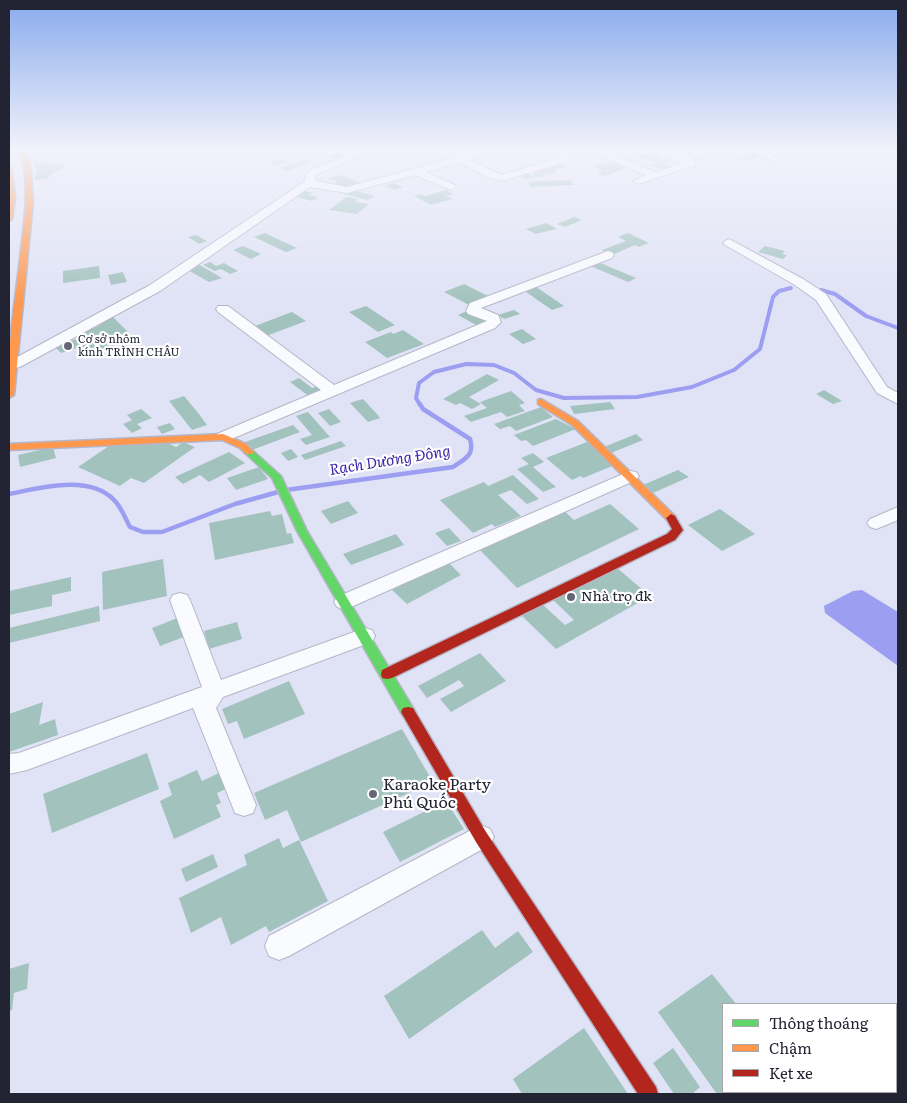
<!DOCTYPE html>
<html>
<head>
<meta charset="utf-8">
<style>
	body { margin:0 }
	#map { position:relative; width:907px; height:1103px; overflow:hidden; background:#e0e3f6; font-family:Literata,serif }
	canvas { display:block }
	.frame { position:absolute; inset:0; border:10px solid #222333; pointer-events:none }
	.legend { position:absolute; left:722px; top:1003px; width:175px; height:90px; box-sizing:border-box; background:#fff; border:1px solid #a7a7ad; margin:0; padding:6px 9px; list-style:none; font-size:15px; color:#222333 }
	.legend li { display:flex; align-items:center; gap:10px; height:25px }
	.legend b { width:25px; border:1px solid #a7a7ad }
</style>
</head>
<body>
<div id="map">
<canvas width="907" height="1103"></canvas>
<div class="frame"></div>
<ul class="legend">
<li><b style="height:6px;background:#63d668"></b>Thông thoáng</li>
<li><b style="height:6px;background:#ff974d"></b>Chậm</li>
<li><b style="height:6px;background:#b3261e"></b>Kẹt xe</li>
</ul>
</div>
<script>
const ctx = document.querySelector('canvas').getContext('2d');
ctx.lineJoin = 'round';
function paint(path, color) { ctx.fillStyle = color; ctx.fill(path, 'evenodd'); }
function strokePath(path, color, width, dash) { ctx.strokeStyle = color; ctx.lineWidth = width; ctx.lineCap = dash ? 'butt' : 'round'; ctx.setLineDash(dash || []); ctx.stroke(path); }
function drawText(font, color, halo, rows, align = 'center') {
  ctx.font = font + ' Literata,serif'; ctx.lineWidth = 4.5; ctx.setLineDash([]); ctx.textBaseline = 'middle'; ctx.strokeStyle = halo; ctx.fillStyle = color; for (const [text, x, y, turn = 0] of rows) {
    ctx.save(); ctx.translate(x, y); ctx.rotate((+turn || 0) * Math.PI / 180); ctx.textAlign = isNaN(turn) ? turn : align; if (halo) ctx.strokeText(text, 0, 0); ctx.fillText(text, 0, 0); ctx.restore();
  }
}
paint(new Path2D(`
	M862,590L898,612V666L825,613L824,606L853,591Z`), '#9c9ef1');
strokePath(new Path2D(`
	M821,290L835,294L866,316L898,328
	M420,405L416,398L419,383L434,372L466,364L494,365L514,373L536,390L564,398L637,397L692,387L734,370L760,349L773,297L779,291L791,288`), '#9c9ef1', 4);
strokePath(new Path2D(`
	M286,490L453,467C465,459 475,455 470,439L423,409L420,404
	M9,494C40,488 89,474 114,500C122,508 125,518 130,527L143,532H162L235,504L278,492`), '#9c9ef1', 4.5);
paint(new Path2D(`
	M253,150H270L255,155L247,152Z
	M340,152L348,155L335,159L328,156Z
	M652,152L661,157L659,158L670,162L663,164L670,167L662,169L651,165L659,163L635,156Z
	M755,153L762,156L744,161L738,158Z
	M281,159L288,162L276,166L269,163Z
	M304,159L312,162L287,171L279,168Z
	M40,161L63,165L64,168L55,172L47,179L34,180L37,171L33,162Z
	M610,161L626,168L603,177L598,172L603,171L593,166Z
	M554,163H563L565,168L556,169L557,172L543,175V177H535L527,179L518,175L526,173L535,177L533,170L549,168L548,166L555,165Z
	M340,175L354,180L360,183L339,189L327,187L338,182L328,179Z
	M571,180L574,185L530,187L528,182Z
	M393,183L403,187L395,190L385,186Z
	M301,190L313,193L309,195L318,197L312,201L292,196Z
	M352,190L375,196L367,200L344,194Z
	M446,190L453,194L446,196L452,199L431,205L414,196L421,194L425,196Z
	M346,197L358,199L355,202L369,204L357,214L329,210Z
	M574,217L582,220L565,227L557,224Z
	M546,223L557,229L535,234L526,229Z
	M265,233L273,237L297,248L286,252L254,237Z
	M628,233L649,243L639,247L635,245L612,255L602,250L626,241L618,237Z
	M196,235L207,241L199,244L188,237Z
	M243,246L261,254L251,259L233,250Z
	M765,246L785,251L782,254L787,255L783,259L758,252Z
	M596,261L636,278L628,282L588,265Z
	M210,262L216,266L224,263L238,271L230,274L221,269L215,271L203,265Z
	M198,264L222,278L209,282L186,269Z
	M99,266L100,278L63,283V271Z
	M123,272L127,282L111,285L108,275Z
	M464,284L490,297L471,306L444,292Z
	M535,286L564,306L552,310L523,290Z
	M366,306L395,325L378,332L349,312Z
	M514,310L520,314L504,319L498,315Z
	M467,311L485,321L476,325L458,315Z
	M292,312L306,321L266,336L255,326Z
	M113,317L128,332L118,335L126,343L97,350L99,353L84,358L76,348L61,353L54,346L83,337L79,333L99,326L95,323Z
	M522,329L536,339L523,344L509,334Z
	M403,330L424,344L387,358L365,342L391,332L393,334Z
	M134,349L138,354L128,357L124,353Z
	M487,374L499,380L469,397L481,404L472,409L460,403L456,405L443,399Z
	M299,378L312,388L320,385L331,392L314,400L290,382Z
	M824,390L842,401L833,404L816,394Z
	M511,391L525,403L519,405L525,411L507,417L501,412L471,422L464,416L487,408L480,402Z
	M184,396L199,414L207,425L192,430L169,401Z
	M363,399L376,413L380,418L368,422L350,403Z
	M610,402L615,409L574,414L570,406Z
	M541,407L553,417L516,431L510,426L500,429L494,424Z
	M141,409L152,418L137,424L142,428L132,433L123,424L132,420L127,415Z
	M329,409L341,422L330,426L318,413Z
	M308,412L330,437L306,445L300,439L312,435L296,416Z
	M556,419L576,429L533,446L526,440L521,441L514,435Z
	M170,423L175,429L162,434L157,427Z
	M293,425L300,432L252,450L245,442Z
	M636,434L643,440L611,453L604,447Z
	M341,441L346,446L305,460L301,455Z
	M166,442L176,447L183,442L195,447L144,483L131,478L120,486L78,467L112,444Z
	M587,442L615,465L583,478L581,476L572,480L546,458Z
	M53,447L56,458L20,467L18,455Z
	M291,449L298,457L288,461L281,453Z
	M229,452L245,463L209,482L200,475L183,484L175,477Z
	M533,453L544,462L533,467L556,487L543,492L517,469L529,464L521,458Z
	M259,467L268,479L236,490L227,478Z
	M678,470L689,477L653,493L643,485Z
	M513,475L539,499L527,504L511,490L498,495L521,516L495,527L492,524L473,533L440,500L484,482L488,486Z
	M348,501L358,513L331,524L321,511Z
	M610,504L639,529L517,588L477,547L562,509L574,520Z
	M720,509L755,534L722,551L688,525Z
	M270,511L272,516L282,514L287,534L291,533L294,543L215,560L209,523Z
	M449,528L461,541L447,546L435,533Z
	M396,534L404,545L351,565L343,554Z
	M163,559L167,596L103,610L102,572Z
	M447,561L461,575L407,604L392,590Z
	M616,567L650,596L556,649L521,615L542,604L565,625L574,620L552,599Z
	M71,577V591L52,595V606L9,615V591Z
	M99,606L100,621L9,643V628Z
	M180,617L189,635L160,646L152,628Z
	M237,622L242,639L209,649L204,631Z
	M480,653L506,681L451,712L440,699L464,686L459,680L427,698L418,686Z
	M289,681L305,714L244,739L237,721L228,724L222,709Z
	M43,702L39,725L55,719L58,735L9,752V714Z
	M402,729L433,782L301,842L287,810L265,820L254,793Z
	M147,753L159,789L52,833L43,794Z
	M197,770L202,781L219,773L226,789L217,793L221,803L216,805L221,817L174,839L160,801L172,795L168,783Z
	M446,801L464,829L400,862L383,832Z
	M279,838L283,848L299,840L328,901L269,932L266,926L231,945L221,917L191,933L179,898L247,865L244,855Z
	M213,854L218,867L186,882L181,869Z
	M482,930L495,948L518,931L533,952L409,1039L384,996Z
	M29,963L27,989L14,993L12,1010L9,1011V969Z
	M712,974L736,1004H723V1092H762L758,1094H717L658,1012Z
	M584,1028L628,1094H522L513,1079Z
	M673,1048L700,1087L692,1094H674L653,1063Z`), '#a2c2be');
const street = new Path2D(`
	M362,150H376L318,174L315,177L316,181L347,187L482,150H498L469,160L502,175L568,155L573,158L571,160L502,181L489,178L459,162L425,172L455,185L456,187L451,190L415,175L347,193L310,187L160,291L20,367L15,368L9,365L10,361L150,285L298,186L306,180L305,176L310,170Z
	M587,150H601L656,172L683,163L656,150H669L681,155L701,150H718L716,152L690,159L695,161V165L638,184L633,181L646,175Z
	M747,150H761L780,158L775,161Z
	M729,239L803,279L826,294L887,387L898,393V404L877,393L816,300L795,285L725,245L723,243L725,241Z
	M608,251L612,252L614,255L612,258L481,308L498,315L501,322L495,328L229,440H217L215,437L217,434L321,390L218,312L216,309L218,306H228L334,385L487,321L468,314L466,311L470,303Z
	M630,471L636,472L639,476L636,480L351,607L344,609L337,607L334,602L337,597Z
	M898,507V520L876,529L870,527L867,523L870,519Z
	M180,593L187,595L190,600L221,680L365,628L372,630L375,636L372,642L223,697L216,708L256,805L253,813L244,816L235,813L193,708L27,770L9,774V754L19,753L202,687L170,600L173,595Z
	M481,825L490,829L494,837L490,845L289,956L279,960L269,956L265,946L269,936Z`);
const fast = new Path2D(`
	M249,449L252,450L281,476L307,531L413,708L415,712L413,716L408,717L403,716L297,531L272,478L244,452Z`);
const slow = new Path2D(`
	M20,150H26L31,167L33,202L14,395L9,398C6,349 16,298 21,249C25,215 30,183 20,150Z
	M9,167L12,169L15,198L12,219L9,221Z
	M541,399L578,421L675,516L676,518L675,520H667L572,425L538,404V400Z
	M223,434L246,444L254,452L252,454H246L240,448L222,440L9,450V444Z`);
const jam = new Path2D(`
	M671,514L675,516L683,530L675,540L392,678L387,679L382,678L381,674L382,670L667,534L672,529L666,518Z
	M408,707L413,708L486,832L656,1087L658,1094H638L476,842L401,712L403,708Z`);
strokePath(street, '#b5b6c7', 2);
strokePath(fast, '#b5b6c7', 3);
strokePath(slow, '#b5b6c7', 3);
strokePath(jam, '#b5b6c7', 3);
paint(street, '#fafbfe');
paint(fast, '#63d668');
paint(slow, '#ff974d');
paint(jam, '#b3261e');
const sky = ctx.createLinearGradient(0, 0, 0, 304);
sky.addColorStop(0, '#89abec');
sky.addColorStop(0.49, '#f1f2fb');
sky.addColorStop(1, '#f1f2fb00');
ctx.fillStyle = sky;
ctx.fillRect(0, 0, 907, 304);
for (const [x, y, r, color] of [
	[68,346,5,"#646677"],
	[571,597,5,"#646677"],
	[373,794,5,"#646677"]
]) { const dot = new Path2D(); dot.arc(x, y, r, 0, 2 * Math.PI); ctx.fillStyle = color; ctx.fill(dot); strokePath(dot, '#fff', 2); }
drawText('11px', '#222333', '#fff', [
	["Cơ sở nhôm",78,340],
	["kính TRÌNH CHÂU",78,353]
], 'left');
drawText('14px', '#222333', '#fff', [
	["Nhà trọ đk",581,597]
], 'left');
drawText('italic 15px', '#3c26a8', '#fff', [
	["Rạch Dương Đông",390,461,-9]
]);
drawText('16px', '#222333', '#fff', [
	["Karaoke Party",383,785],
	["Phú Quốc",383,803]
], 'left');
</script>
</body>
</html>
